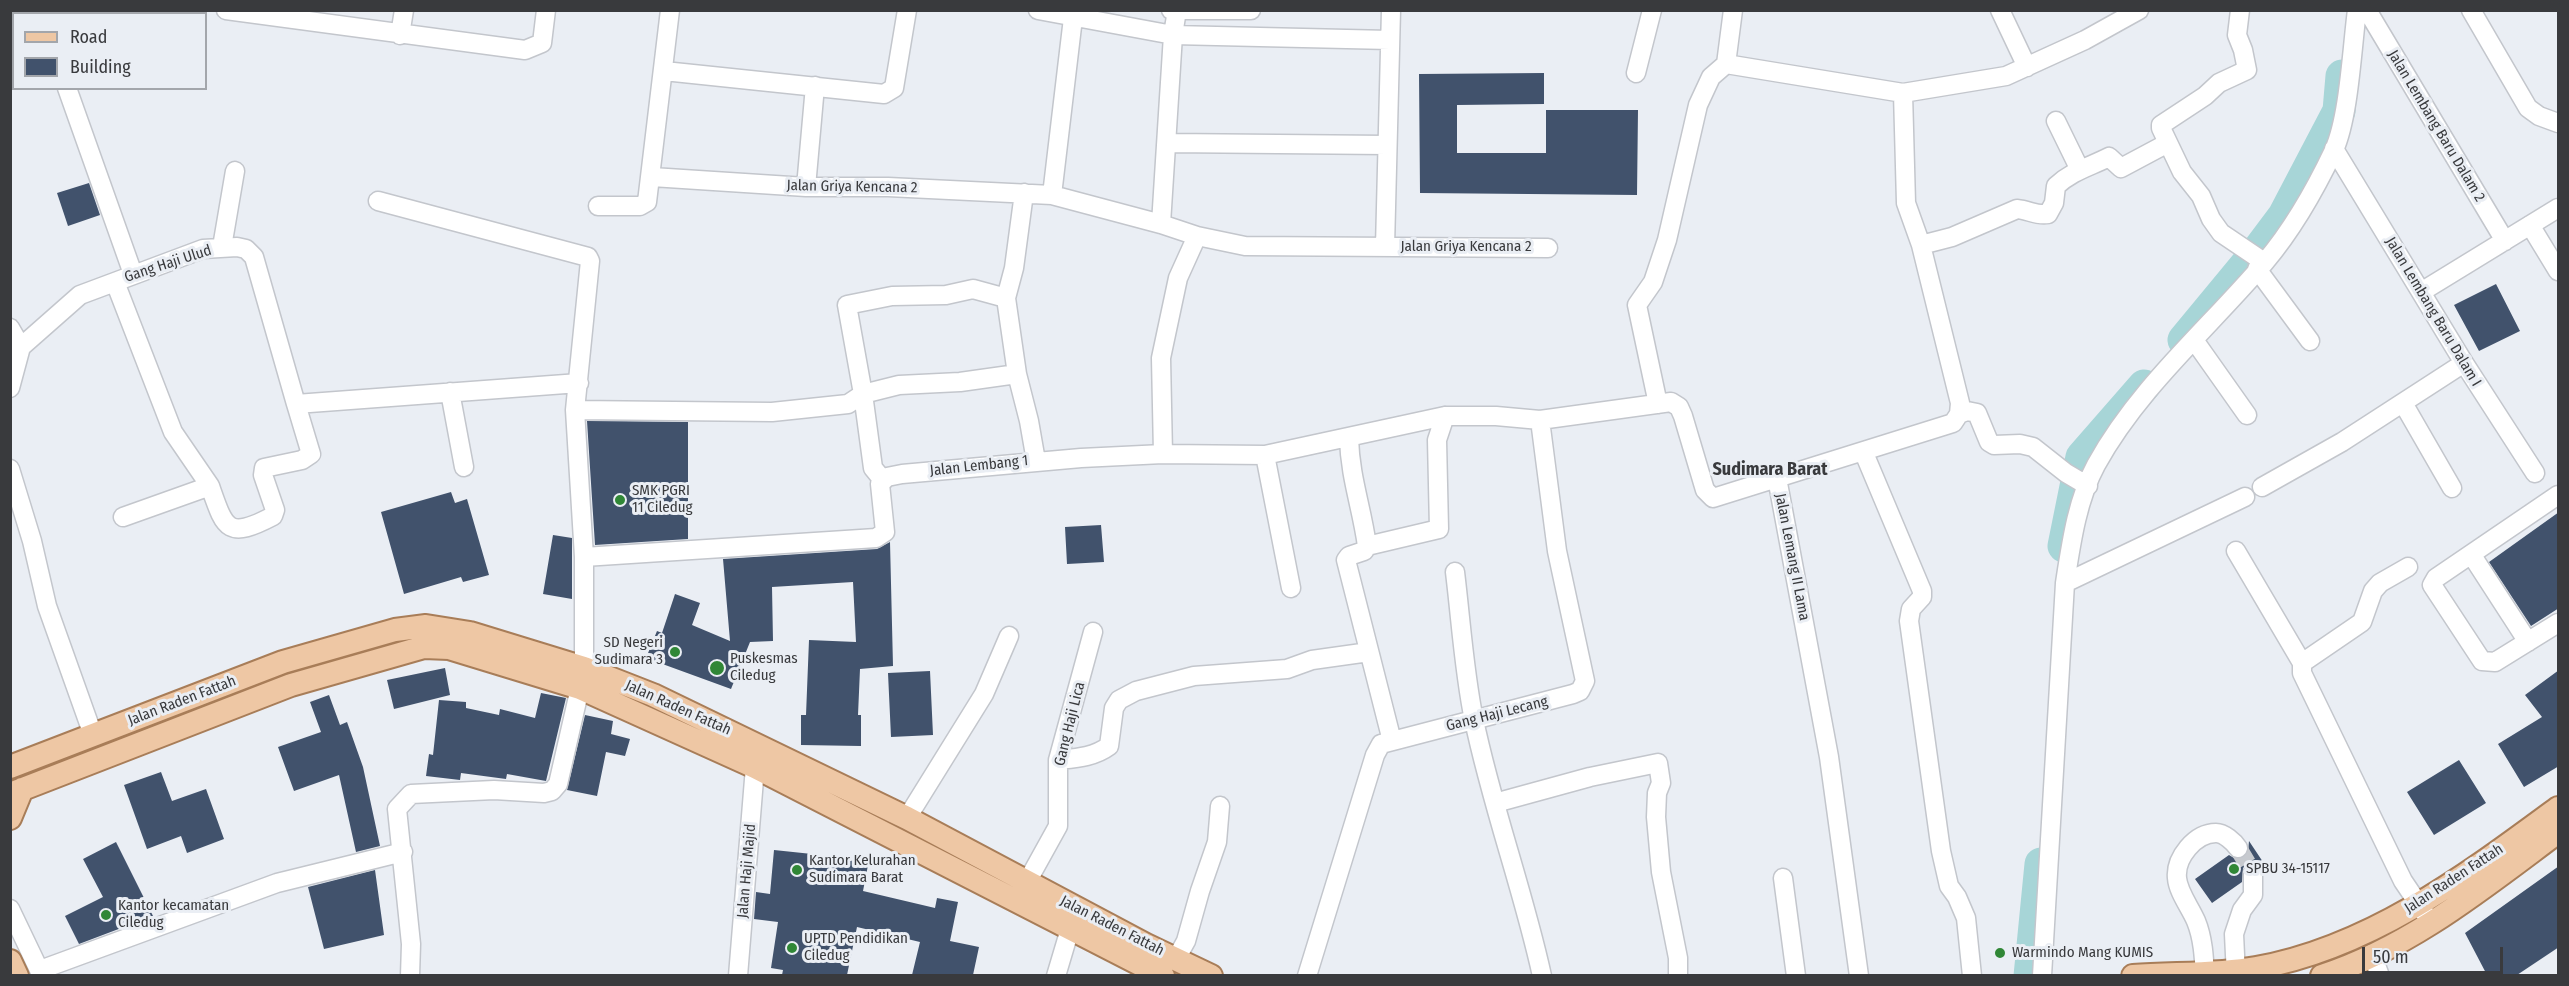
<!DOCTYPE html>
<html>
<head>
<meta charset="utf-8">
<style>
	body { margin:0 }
	#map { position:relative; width:2569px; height:986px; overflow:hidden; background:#eaeef4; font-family:"Fira Sans Condensed",sans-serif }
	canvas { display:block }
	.frame { position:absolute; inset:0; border:12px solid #393a3d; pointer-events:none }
	.legend { position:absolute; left:12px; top:12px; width:195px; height:78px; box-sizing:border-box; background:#eaeef4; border:2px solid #a3a6ab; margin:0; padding:8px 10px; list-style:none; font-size:18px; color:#393a3d }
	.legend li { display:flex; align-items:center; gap:12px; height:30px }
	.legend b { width:30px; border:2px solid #a3a6ab }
	.scale { position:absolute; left:2362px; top:947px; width:141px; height:27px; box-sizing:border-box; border:3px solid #393a3d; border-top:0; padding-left:8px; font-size:18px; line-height:21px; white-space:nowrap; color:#393a3d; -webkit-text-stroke:4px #eaeef4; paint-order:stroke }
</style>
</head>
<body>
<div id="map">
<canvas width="2569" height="986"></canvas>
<div class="frame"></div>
<ul class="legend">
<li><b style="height:8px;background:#eec7a4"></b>Road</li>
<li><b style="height:16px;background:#41526c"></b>Building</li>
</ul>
<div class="scale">50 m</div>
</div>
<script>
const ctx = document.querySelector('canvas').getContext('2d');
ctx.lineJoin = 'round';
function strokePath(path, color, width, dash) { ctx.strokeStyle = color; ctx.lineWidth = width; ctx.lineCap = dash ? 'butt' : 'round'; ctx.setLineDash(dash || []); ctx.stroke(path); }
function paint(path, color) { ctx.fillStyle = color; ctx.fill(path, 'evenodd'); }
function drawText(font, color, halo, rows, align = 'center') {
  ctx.font = font + ' "Fira Sans Condensed",sans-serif'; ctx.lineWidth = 6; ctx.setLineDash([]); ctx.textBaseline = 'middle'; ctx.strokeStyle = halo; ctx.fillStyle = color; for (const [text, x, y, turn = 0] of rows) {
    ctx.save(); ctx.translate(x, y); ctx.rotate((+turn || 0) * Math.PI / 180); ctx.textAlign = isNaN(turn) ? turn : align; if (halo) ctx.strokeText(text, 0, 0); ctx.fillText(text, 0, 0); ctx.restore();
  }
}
strokePath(new Path2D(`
	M2260,248L2284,216L2339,111L2342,76
	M2184,340L2251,259
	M2064,546L2082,457L2144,386
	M2030,976L2041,864`), '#a7d5d7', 33);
paint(new Path2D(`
	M1544,73V104L1457,105V153H1546V110H1638L1637,195L1420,193L1419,74Z
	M89,183L100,215L68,226L57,193Z
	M2496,284L2520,331L2479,351L2454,305Z
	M587,421L688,422V539L595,545Z
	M451,492L455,503L467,499L489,575L463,582L461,577L404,594L381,512Z
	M2559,512V608L2531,626L2489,562Z
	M1101,525L1104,562L1067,564L1065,527Z
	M553,535L572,538V599L543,594Z
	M890,542L893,666L860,669L858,715H861V746L801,745V715H806L809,640L856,642L853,582L772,587L773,641L750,642L731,689L646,658L657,631L662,633L675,594L700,603L692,625L730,641L723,559L877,549Z
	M445,668L450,695L394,709L387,680Z
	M2559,670V766L2524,787L2498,744L2542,717L2525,695Z
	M930,671L933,735L891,737L888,673Z
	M541,693L566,698L546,781L507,774L506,779L461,773L460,780L426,776L429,754L433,755L439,700L466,702V708L499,715L500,709L535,718Z
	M329,695L340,725L347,722L363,767L380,846L356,852L339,775L294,791L278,747L321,732L310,702Z
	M585,715L613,721L611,734L630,739L625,756L606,752L597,796L567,790Z
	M2459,760L2486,803L2434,835L2407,792Z
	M161,772L172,801L206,789L224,839L187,853L181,836L147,849L124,785Z
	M2249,841L2265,865L2262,867L2254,862L2247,864L2243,868L2242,882L2212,903L2195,879L2229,855L2234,858L2244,857L2248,852Z
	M116,842L153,916L79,944L65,916L103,897L83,859Z
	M774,850L869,860L863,891L935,908L937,898L958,902L950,941L979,947L973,975H912L920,942L857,927L847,975H782L783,970L771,968L778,922L754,919L756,892L770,894Z
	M2559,866V947L2517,975H2487L2465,933Z
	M375,870L384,935L324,949L308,887Z`), '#41526c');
strokePath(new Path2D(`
	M2238,848L2253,873`), '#c7cacf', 18, [18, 9]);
const minor = new Path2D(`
	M32,10L34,14
	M226,10L525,50L542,43L546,10
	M1038,10L1173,35L1390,40
	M1171,10H1251
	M2000,10L2027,67
	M2240,10L2237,35L2243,50L2247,70L2219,83L2205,96L2161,125V128L2182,172L2201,196L2211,219L2221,233L2264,262
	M2367,10L2505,241
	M2471,10L2528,108L2539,116L2558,123
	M400,35L404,10
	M1726,64L1903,93L2006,76L2085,40L2139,10
	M664,71L884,94L894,88L907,10
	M1636,73L1652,10
	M67,88L133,274
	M2056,121L2079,168
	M1168,143L1387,145
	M2334,149L2464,363L2535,473
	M652,177L806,187H888L1052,195L1161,224L1197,236L1245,246L1548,248
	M806,187L815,86
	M1024,193L1014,268L1006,298L1017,374L1029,421L1036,461
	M1052,195L1073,18
	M378,201L588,257L590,261L575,410
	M598,206H640L647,202L670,10
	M1161,224L1173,35L1177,10
	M2530,225L2558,271
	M1921,245L1952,237L2017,209C2029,210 2036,216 2048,214L2054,203L2056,186C2072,171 2089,167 2109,157L2121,168L2166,144
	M222,247L235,171
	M1385,247L1391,10
	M2257,269L2310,341
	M115,282L173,432L210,486L123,517
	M2421,292L2558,208
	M10,328L21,347
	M2194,340L2247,415
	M10,388L21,347L80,295L203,249L237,247L246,249L254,257L296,404L579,383
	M450,392L464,467
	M2403,403L2452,488
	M1658,404L1637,305L1653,282L1667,240L1698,105L1711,77L1726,64L1733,10
	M1959,414L1967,411L1977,413L1989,442L1994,445L2020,444L2033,447L2066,473L2088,486
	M1349,438C1350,478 1362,508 1367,546L1364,551L1349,556L1346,560L1392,741
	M1864,453L1922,591V597L1911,609L1909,621L1941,851L1949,886L1957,897L1966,918L1972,976
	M1163,454L1161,358L1178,278L1197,236
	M1265,455L1291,588
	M10,469L32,541L47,606L93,735
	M1777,478L1829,757L1859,976
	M882,479L873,468L863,394L847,305L892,296L946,295L973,289L1006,298
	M210,486C225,529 227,540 273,516L275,510L263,475L264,468L302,460L311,454L296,404
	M2262,487L2342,442L2464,363
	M2558,495L2436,578L2432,585L2482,661L2495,662L2558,623
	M1367,546L1439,529L1437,440L1445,416
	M2236,551L2302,663
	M2471,554L2528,642
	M584,557L575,410L772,412L848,404L863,394L899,385L960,382L1017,374
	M2408,567L2380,583L2373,591L2362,622L2302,663V673L2403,881L2426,915
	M1455,572C1461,621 1464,672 1474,720C1492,807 1523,889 1542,976
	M2065,583L2245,497
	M584,668V557L876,538L885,532L880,484L887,477L902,474L1081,458L1163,454L1265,455L1445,416H1496L1540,420L1671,402L1679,407L1683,416L1705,490L1713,498L1953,423L1959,414L1960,403L1921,245L1906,203L1903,93
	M1058,760C1077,758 1094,757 1109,746L1114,708L1119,700L1136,691L1194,676L1287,669L1312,660L1369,652
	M1495,803L1590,777L1658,763L1661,783L1657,793L1656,817L1661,872L1678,958V976
	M907,818L984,694L1009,636
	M1783,878L1796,976
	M1027,882L1058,826V760L1093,632
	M10,909L42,976
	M2372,954L2380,976
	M1176,959L1186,941L1200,891L1217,842L1220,806
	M40,970L277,883L403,852
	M410,976L411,944L397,809L411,794L494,790L544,793L552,791L558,784L580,688
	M738,976L755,767
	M1056,976L1070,929
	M1307,976L1375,755L1381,744L1573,694L1580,691L1585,681L1557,551L1540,420
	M2042,976L2065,583C2071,544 2077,500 2096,465C2139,387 2208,329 2265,262C2292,230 2316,188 2334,150C2349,117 2352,48 2357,10
	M2205,976C2204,957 2203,938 2196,921C2190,907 2178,892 2177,878C2175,858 2195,833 2216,833C2224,833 2234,842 2238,848
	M2236,976L2234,934L2242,910L2253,895V873`);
const major = new Path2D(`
	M10,767L283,662L395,630L426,626L470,633L584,668L653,695L907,818L1146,945L1211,976
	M10,794L291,685L424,647L449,648L580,688L755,767L1163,976
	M10,818L22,789
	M10,961L17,976
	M2133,976C2173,973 2216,975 2256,968C2370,948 2467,875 2558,808
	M2322,976C2411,947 2484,887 2558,832`);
strokePath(minor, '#c3c6cc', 21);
strokePath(major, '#a87d58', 26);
strokePath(minor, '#fff', 18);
strokePath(major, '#eec7a4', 22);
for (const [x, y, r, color] of [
	[620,500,6,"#308736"],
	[675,652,6,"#308736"],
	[717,668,8,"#308736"],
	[2234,869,6,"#308736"],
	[797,870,6,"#308736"],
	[106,915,6,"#308736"],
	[792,948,6,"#308736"],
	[2000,953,6,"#308736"]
]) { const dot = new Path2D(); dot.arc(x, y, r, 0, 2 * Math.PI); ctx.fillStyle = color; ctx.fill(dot); strokePath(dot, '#eaeef4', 2); }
drawText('15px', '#393a3d', '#eaeef4', [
	["Jalan Lembang Baru Dalam 2",2436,126,59],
	["Jalan Griya Kencana 2",852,187,1],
	["Jalan Griya Kencana 2",1466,247],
	["Gang Haji Ulud",168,264,-18],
	["Jalan Lembang Baru Dalam I",2433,312,59],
	["Jalan Lembang 1",979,466,-6],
	["Jalan Lemang II Lama",1792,557,79],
	["Jalan Raden Fattah",182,701,-21],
	["Jalan Raden Fattah",678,708,24],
	["Gang Haji Lecang",1497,714,-14],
	["Gang Haji Lica",1070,724,-76],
	["Jalan Haji Majid",747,871,-85],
	["Jalan Raden Fattah",2454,879,-33],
	["Jalan Raden Fattah",1112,926,27]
]);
drawText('15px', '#393a3d', '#eaeef4', [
	["SMK PGRI",632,491],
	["11 Ciledug",632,508],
	["SD Negeri",663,643,"right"],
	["Sudimara 3",663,660,"right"],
	["Puskesmas",730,659],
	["Ciledug",730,676],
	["Kantor Kelurahan",809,861],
	["Sudimara Barat",809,878],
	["SPBU 34-15117",2246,869],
	["Kantor kecamatan",118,906],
	["Ciledug",118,923],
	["UPTD Pendidikan",804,939],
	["Ciledug",804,956],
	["Warmindo Mang KUMIS",2012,953]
], 'left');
drawText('bold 18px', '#393a3d', '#eaeef4', [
	["Sudimara Barat",1770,470]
]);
</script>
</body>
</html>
